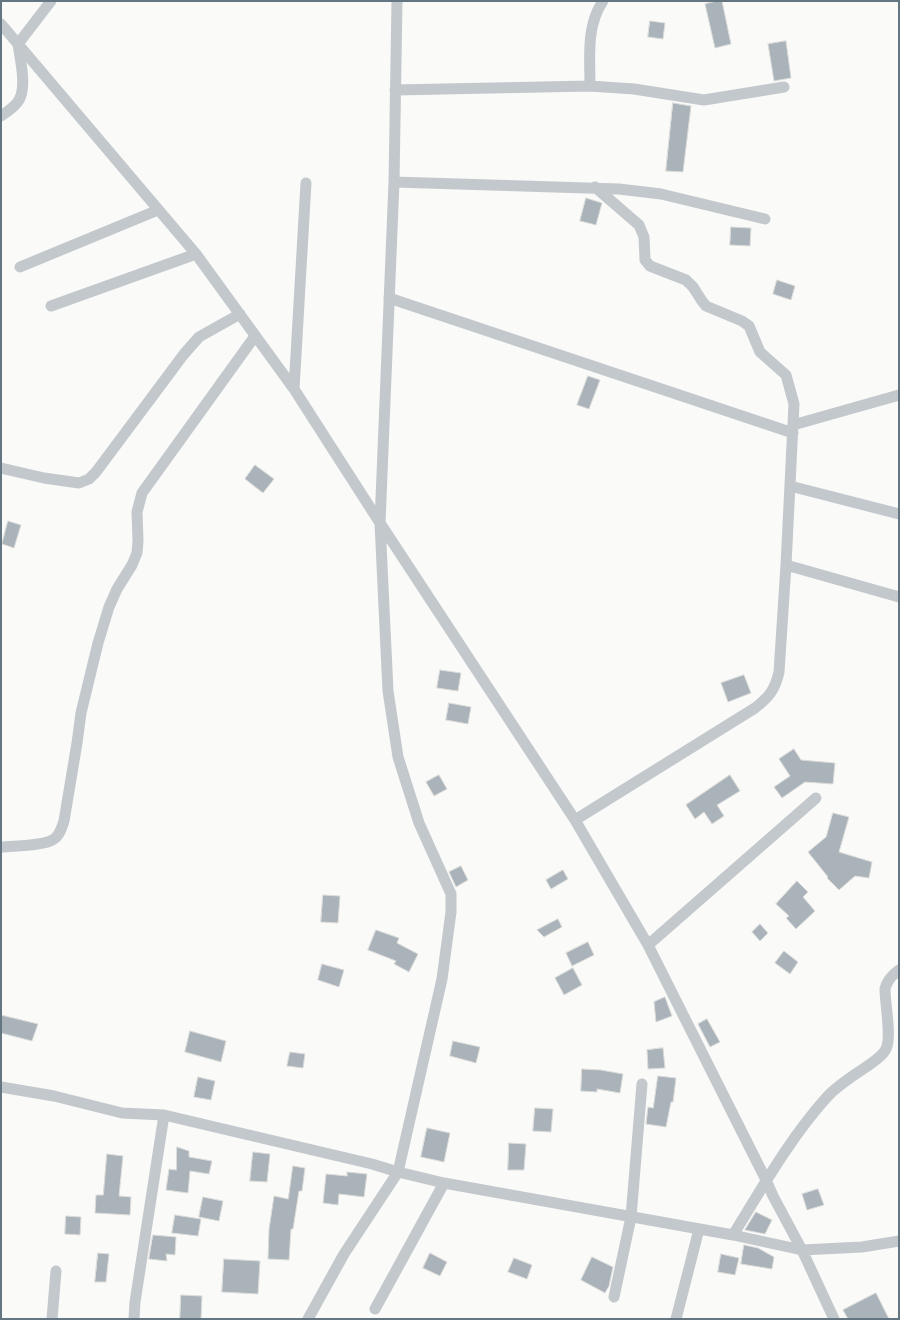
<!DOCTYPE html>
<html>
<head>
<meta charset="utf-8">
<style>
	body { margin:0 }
	#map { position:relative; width:900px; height:1320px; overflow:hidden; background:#fafaf8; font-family:"IBM Plex Sans",sans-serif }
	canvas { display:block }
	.frame { position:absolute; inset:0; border:2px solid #657683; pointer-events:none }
</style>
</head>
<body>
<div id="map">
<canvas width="900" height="1320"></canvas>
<div class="frame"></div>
</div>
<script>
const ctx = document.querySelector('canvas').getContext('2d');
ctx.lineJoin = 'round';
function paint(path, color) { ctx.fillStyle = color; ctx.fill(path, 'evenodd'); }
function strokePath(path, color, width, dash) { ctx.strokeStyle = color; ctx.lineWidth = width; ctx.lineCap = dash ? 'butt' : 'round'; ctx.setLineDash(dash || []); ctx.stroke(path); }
const building = new Path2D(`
	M717,1H722L731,44L715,48L705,4Z
	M650,21L665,23L663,39L648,37Z
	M786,41L791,78L774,81L768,44Z
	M673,103L691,106L683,172L666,171Z
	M586,198L602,203L596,225L580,221Z
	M731,227L751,228L750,246L730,245Z
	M777,280L795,286L791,300L773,294Z
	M588,376L600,380L589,409L577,405Z
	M255,465L274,479L263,493L245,479Z
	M8,521L21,525L14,548L2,544Z
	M440,670L461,673L458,691L437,688Z
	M744,675L751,693L728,702L721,683Z
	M449,703L471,707L468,724L446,720Z
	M794,749L801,760L835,763L833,784L805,782L782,798L774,787L790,776L779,759Z
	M439,775L447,789L434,796L426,782Z
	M730,775L740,791L717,805L724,816L712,824L704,812L695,819L686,805Z
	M833,813L849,817L839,852L872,862L869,878L855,876L839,890L827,878L828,877L808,852L826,837Z
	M461,866L468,880L456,887L449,872Z
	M563,870L568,879L551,889L546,880Z
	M797,881L808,892L803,897L815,911L796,929L786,918L789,916L776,904Z
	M323,895L340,896L338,923L321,922Z
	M558,919L562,927L544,937L537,930Z
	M760,924L768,933L760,941L752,932Z
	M376,930L399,938L397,943L418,954L409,972L394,964L396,961L368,950Z
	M588,942L594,955L572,966L566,953Z
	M784,951L798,962L790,974L775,963Z
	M322,964L344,970L339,987L318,980Z
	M573,968L582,985L564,995L555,978Z
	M665,997L672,1016L656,1022L654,1002Z
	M1,1015L38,1024L32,1041L1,1033Z
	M707,1019L720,1042L710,1047L698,1024Z
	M190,1031L226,1041L221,1062L185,1052Z
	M453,1041L480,1047L476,1063L450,1056Z
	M663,1048L665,1068L648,1069L647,1050Z
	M290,1052L305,1054L303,1068L287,1066Z
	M582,1069L601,1070L623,1074L620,1093L597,1089V1092L581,1091Z
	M658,1076L676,1078L673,1102H671L666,1127L646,1124L648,1107L653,1108Z
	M198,1077L215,1081L211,1100L194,1097Z
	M535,1108L553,1109L551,1132L533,1131Z
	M427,1128L450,1133L444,1162L421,1157Z
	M509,1143L526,1144L524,1170H508Z
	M177,1147L189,1151V1157L212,1161L209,1174L190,1171L188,1193L166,1190L169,1169L176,1170Z
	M253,1152L270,1154L267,1182L250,1181Z
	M107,1154L123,1156L119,1196L131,1197L130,1215L95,1213L96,1195H103Z
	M293,1166L305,1168L302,1191H299L293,1229H291L289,1260L268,1259L269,1229L274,1196L288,1199Z
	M347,1172L367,1174L364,1197L339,1194L338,1205L323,1203L326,1174L347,1176Z
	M818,1189L824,1205L807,1210L802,1194Z
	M203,1197L223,1201L219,1221L199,1217Z
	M756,1212L772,1220L765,1234L745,1230Z
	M175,1215L201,1219L198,1236L172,1233Z
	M66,1216L81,1217L80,1235L65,1234Z
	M153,1235L176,1237L175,1255L166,1254L167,1261L149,1259Z
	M744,1245L758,1248L774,1257L772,1269L741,1264Z
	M98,1253L109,1254L106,1282H95Z
	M430,1253L447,1262L440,1276L423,1268Z
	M721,1254L739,1258L735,1275L718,1272Z
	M592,1257L613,1267L609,1286L605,1293L581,1280Z
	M514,1258L532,1265L527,1279L508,1272Z
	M224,1259L260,1261L258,1294L222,1292Z
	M876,1293L889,1319H848L843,1310Z
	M181,1295L202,1296L201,1319H180Z`);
paint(building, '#aab3b9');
strokePath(building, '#dcdcda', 1);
strokePath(new Path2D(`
	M1,24L196,254L294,389L380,523L575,820L648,945L766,1180L773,1196L802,1250L834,1319
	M590,86C590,57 586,26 603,1
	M395,90L590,86L634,89L704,100L784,87
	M1,116C7,112 16,106 19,100C27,86 20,59 18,44L51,1
	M394,182L619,189L661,194L765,219
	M20,267L158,210
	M389,298L793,433
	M51,306L196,254
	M294,389L306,183
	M793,425L899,395
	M1,468L44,478L79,483L89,479L96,472L184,354L199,337L240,314
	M790,486L899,514
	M786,565L899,597
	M575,820L755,708C769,697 775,690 779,672L786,565L794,404L786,375L760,352L749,326L742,321L706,306L702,301L693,287L686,280L650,266L645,260L644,237L639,225L595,187
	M1,847C14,846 44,846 54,839C60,835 62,827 64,821L77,743L81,713L98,643L109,607L117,589L132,565L137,553L138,541L137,512L142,493L255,336
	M648,945L816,798
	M1,1087L54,1096L122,1113L164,1115L372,1164L398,1172L444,1183L733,1235L802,1250L862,1247L899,1241
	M733,1235C762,1188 790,1138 827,1097C838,1085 853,1076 866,1067C873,1062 882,1057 886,1049C892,1038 885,1004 885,989C887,980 892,975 899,970
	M614,1297L631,1217L642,1084
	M375,1309L444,1183
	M52,1319L56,1271
	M134,1319L135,1302L164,1115
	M308,1319L344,1254L398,1172L442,979L451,912V894L419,823L398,757L388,691L380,523L394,182L397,1
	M676,1319L699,1229`), '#c3c8cc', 11);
</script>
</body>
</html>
